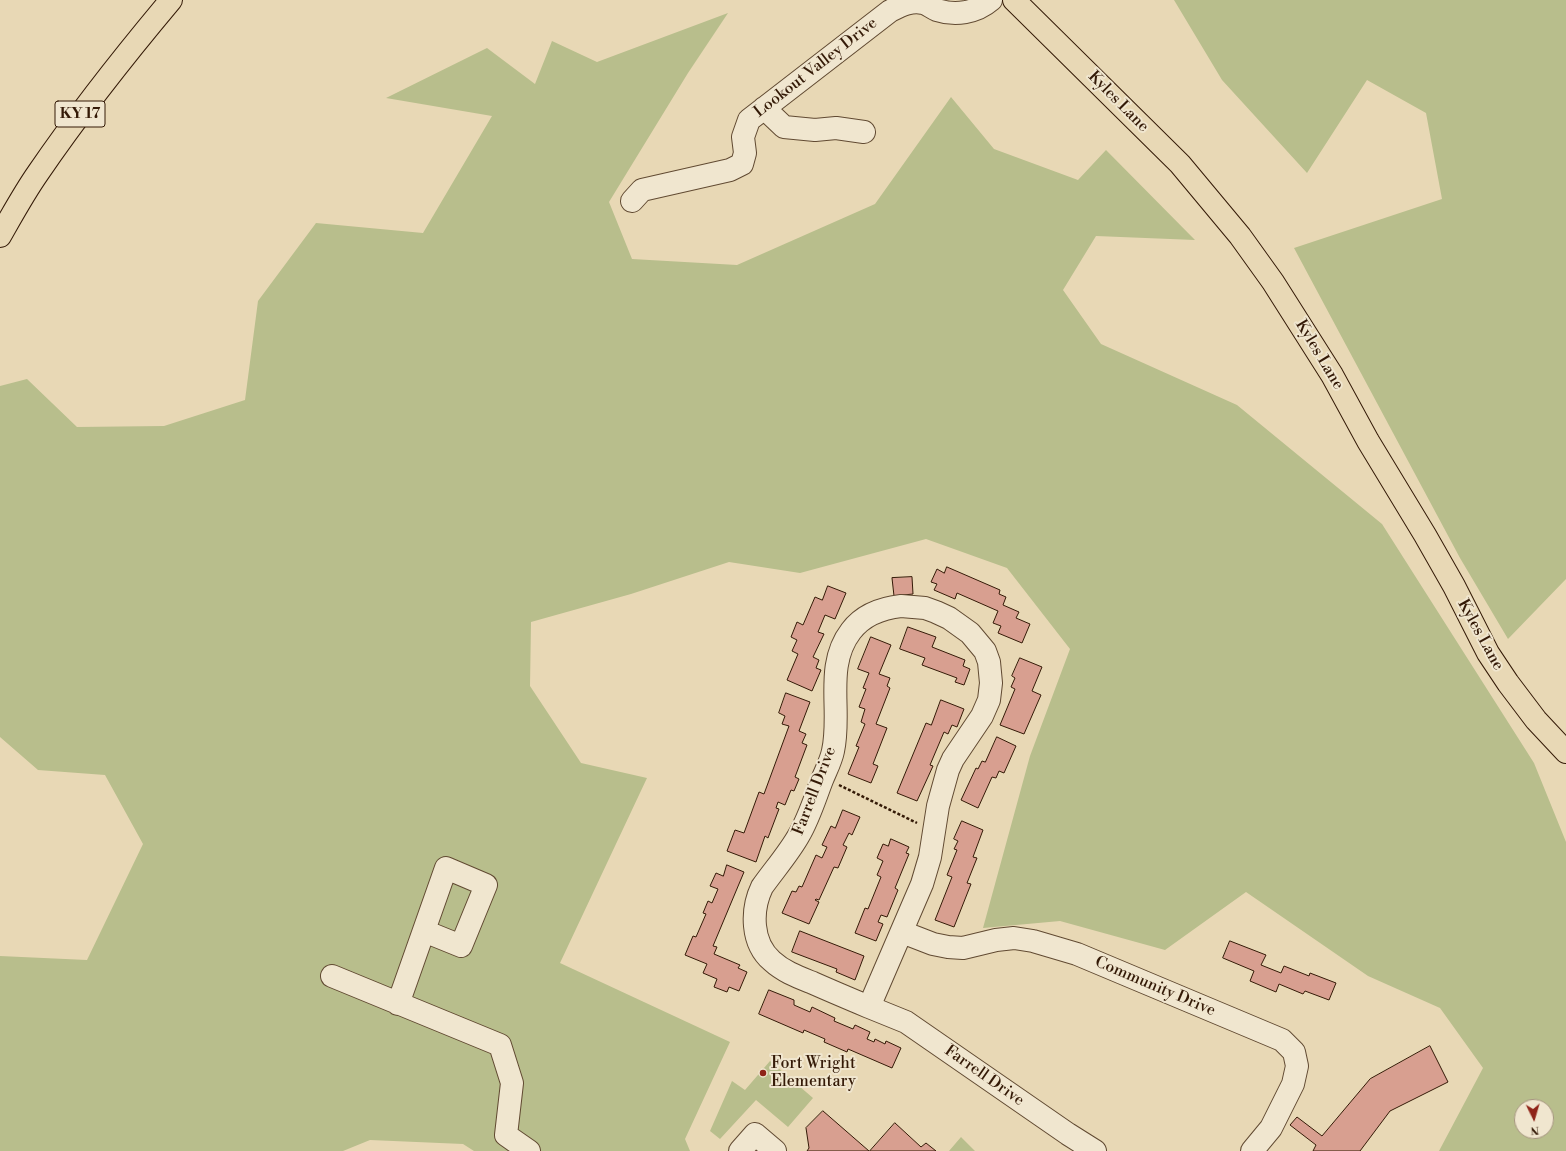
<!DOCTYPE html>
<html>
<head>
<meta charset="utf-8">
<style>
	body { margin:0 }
	#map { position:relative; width:1566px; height:1151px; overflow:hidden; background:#e8d8b5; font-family:"Libre Bodoni",serif }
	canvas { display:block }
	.north { position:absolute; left:1514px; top:1099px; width:40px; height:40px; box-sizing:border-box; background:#f0e6cf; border:1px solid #a5947f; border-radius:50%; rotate:175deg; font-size:11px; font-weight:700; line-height:16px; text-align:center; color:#341a07 }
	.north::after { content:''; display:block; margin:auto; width:14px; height:18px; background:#8f2418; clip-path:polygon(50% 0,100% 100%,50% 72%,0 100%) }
</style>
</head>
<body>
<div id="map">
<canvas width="1566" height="1151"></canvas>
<div class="north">N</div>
</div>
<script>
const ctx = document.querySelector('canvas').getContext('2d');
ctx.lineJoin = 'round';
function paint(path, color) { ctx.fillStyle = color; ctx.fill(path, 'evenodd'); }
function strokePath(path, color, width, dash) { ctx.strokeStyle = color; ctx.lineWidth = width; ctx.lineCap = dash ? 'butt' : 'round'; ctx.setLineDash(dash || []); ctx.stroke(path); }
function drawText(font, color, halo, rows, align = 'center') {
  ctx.font = font + ' "Libre Bodoni",serif'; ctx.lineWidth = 4; ctx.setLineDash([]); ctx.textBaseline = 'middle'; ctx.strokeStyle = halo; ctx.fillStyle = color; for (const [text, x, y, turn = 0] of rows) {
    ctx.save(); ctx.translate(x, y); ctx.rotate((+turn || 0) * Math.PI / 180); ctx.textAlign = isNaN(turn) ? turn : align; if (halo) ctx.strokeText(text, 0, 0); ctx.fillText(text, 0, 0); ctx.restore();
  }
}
paint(new Path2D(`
	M1174,0H1566V579L1508,639L1460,558L1294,248L1442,199L1426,113L1367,80L1307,173L1222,80Z
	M728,13L688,73L609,202L632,259L737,265L875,204L951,97L994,149L1078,180L1106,150L1195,240L1096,236L1063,290L1101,344L1237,405L1382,524L1534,763L1566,842V1151H1439L1483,1068L1440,1008L1368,976L1246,892L1165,950L1060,921L983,928L1030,756L1070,649L1007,568L926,539L800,573L729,562L631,594L531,622L530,686L581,763L647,778L560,963L730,1042L685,1139L690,1151H474L463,1144L370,1140L343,1151H0V956L87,960L143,844L105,775L38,770L0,737V386L27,379L77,427L164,426L245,400L258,301L316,223L423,233L492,116L386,98L487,48L535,84L552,41L597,62ZM1522,1107H1546V1131H1522Z
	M770,1061L813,1098L788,1127L756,1100L720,1139L710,1131L732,1081L745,1090Z
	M961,1137L975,1151H949Z`), '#b8be8c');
const building = new Path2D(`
	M947,567L1000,590L999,594L1006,597L1003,605L1019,612L1016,618L1030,624L1022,643L998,633L1001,626L993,623L998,611L957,593L955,599L934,590L937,584L931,582L937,569L944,573Z
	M912,577L913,594L894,596L892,578Z
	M828,586L846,593L835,619L825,615L818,632L824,634L813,657L819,660L816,668L821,670L812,691L787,680L798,654L792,651L797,640L791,637L797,622L803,625L815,597L822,600Z
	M908,627L936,637L932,647L965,660L963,666L970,669L964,685L955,682L957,678L922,665L925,658L900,649Z
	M871,637L891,645L879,674L890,678L887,686L890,688L876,724L887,728L873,764L878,766L871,783L848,774L859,747L856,746L865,724L861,722L865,709L859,707L866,689L863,688L869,673L858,669Z
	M1020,658L1042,667L1032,691L1041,695L1024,734L1000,725L1015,689L1011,687L1015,678L1012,676Z
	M786,693L810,702L799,731L806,734L802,743L807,745L795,777L799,779L794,791L791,790L785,805L778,802L776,808L779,809L768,838L765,836L756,862L727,851L735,830L744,833L759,792L764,794L789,726L782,724L785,716L779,713Z
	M941,700L964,709L957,727L952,725L948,734L944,732L930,765L933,766L917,801L897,793L926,723L931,725Z
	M997,737L1016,746L1004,773L999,771L996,778L992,777L978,808L961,800L976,768L978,769L982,761L985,762Z
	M843,810L860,817L852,835L849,833L843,845L847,847L838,868L834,867L819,900L816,899L815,900L819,902L809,924L782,913L792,891L796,892L799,886L802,887L816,855L822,858L827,847L822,845L831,826L835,828Z
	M962,821L983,830L973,857L977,858L967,883L971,884L954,927L935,920L952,877L947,875L957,850L954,849L958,841L954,839Z
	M891,839L909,847L906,853L909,854L895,888L898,890L887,917L881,915L878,922L883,924L876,941L855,933L865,908L868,909L881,877L877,875L883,861L877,858L883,844L888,846Z
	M727,865L744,872L713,946L717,947L714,954L740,965L738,968L747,972L739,991L729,987L727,992L714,987L717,979L703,973L707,964L685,955L693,936L696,937L706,914L703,913L708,901L712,903L718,889L710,886L716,873L723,876Z
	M800,931L864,956L855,980L836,972L837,969L792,952Z
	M1230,941L1266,955L1261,965L1281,973L1284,966L1309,976L1310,973L1336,983L1329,1000L1305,991L1303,994L1279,984L1276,992L1250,981L1254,971L1223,958Z
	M769,990L794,1000V1005L810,1012L812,1007L835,1018L834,1021L853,1029L855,1025L870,1032L867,1039L874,1042L875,1039L885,1044L886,1041L901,1048L892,1068L848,1049L847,1052L824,1042L825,1039L804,1030L803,1033L759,1014Z
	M1430,1046L1448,1082L1390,1111L1360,1151H1313L1316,1145L1290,1125L1297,1117L1322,1136L1370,1079Z
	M823,1111L869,1151H807L809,1148L806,1128Z
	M895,1123L921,1147L926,1143L936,1151H870Z`);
paint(building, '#d89f90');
strokePath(building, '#341a07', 1);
const minor = new Path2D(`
	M764,108L784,127L815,130L836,128L864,132
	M632,201L642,190L730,170L742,164L745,153L743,137L749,120L890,11C900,6 911,0 923,3C928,4 932,8 937,10C955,16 976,13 991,0
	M901,606L925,608L936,612L949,618L970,633L985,651L989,662L991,683L989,700L982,716L953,759L948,770L938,806L930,857L922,884L869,1007C850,999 831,991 813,983C798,977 784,972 772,961C751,943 751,910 762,887C774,870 789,853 799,835C809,818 815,798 822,780C826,770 831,761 833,751C842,711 824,666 851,631C863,615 883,608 901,606Z
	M902,932L933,944L948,947L963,948L996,940L1014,938L1033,941L1077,954L1282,1040L1294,1052L1297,1066L1293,1084L1271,1128L1252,1151
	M332,976L500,1045L512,1083L506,1135L529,1151
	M398,1004L446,868L486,885L461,946L424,931
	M869,1007L906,1022L1068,1134L1095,1151
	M740,1151L755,1134L775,1151`);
const major = new Path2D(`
	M1014,0L1180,164L1240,236L1273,282L1332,375L1368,441L1425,535L1454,586L1488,653L1508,683L1536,720L1566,752
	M0,236C12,215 24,193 38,173C79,113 124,56 171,0`);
strokePath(minor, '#614a32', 24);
strokePath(major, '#341a07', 24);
strokePath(new Path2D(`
	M839,785L917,823`), '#341a07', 2.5, [3, 2]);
strokePath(minor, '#f0e6cf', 22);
strokePath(major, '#e8d8b5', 22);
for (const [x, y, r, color] of [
	[763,1073,4,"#8f2418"]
]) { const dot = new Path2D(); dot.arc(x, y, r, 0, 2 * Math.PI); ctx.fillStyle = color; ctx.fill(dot); strokePath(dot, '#f0e6cf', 1.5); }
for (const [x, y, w] of [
	[80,114,50]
]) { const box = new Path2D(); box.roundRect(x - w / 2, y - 13, w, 26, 3); ctx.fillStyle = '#f0e6cf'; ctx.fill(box); strokePath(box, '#341a07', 1); }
drawText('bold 15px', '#341a07', null, [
	["KY 17",80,114]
]);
drawText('16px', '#341a07', '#f0e6cf', [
	["Lookout Valley Drive",816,68,-38],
	["Kyles Lane",1118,102,45],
	["Kyles Lane",1319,355,59],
	["Kyles Lane",1480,635,61],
	["Farrell Drive",815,791,-69],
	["Community Drive",1155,987,23],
	["Farrell Drive",984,1076,35]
]);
drawText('16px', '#341a07', '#f0e6cf', [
	["Fort Wright",771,1064],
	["Elementary",771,1082]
], 'left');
</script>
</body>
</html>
